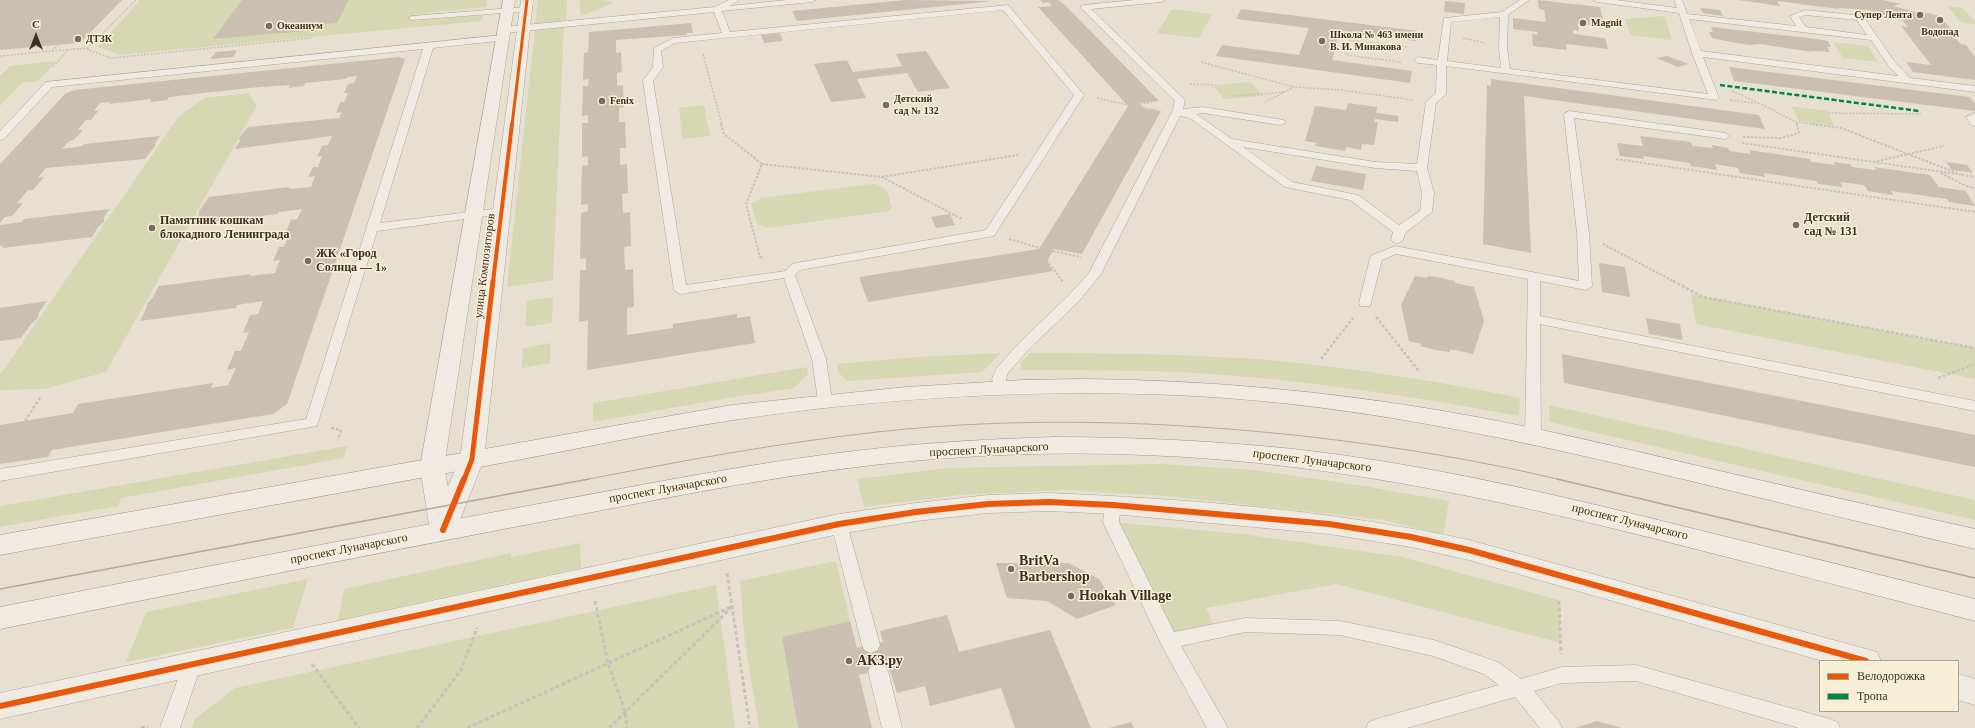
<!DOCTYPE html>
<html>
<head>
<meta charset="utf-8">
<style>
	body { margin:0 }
	#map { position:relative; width:1975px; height:728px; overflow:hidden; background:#e7e0d1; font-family:"Times New Roman",serif }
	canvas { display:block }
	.legend { position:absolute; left:1819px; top:660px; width:140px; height:52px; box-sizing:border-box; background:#f7eed8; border:1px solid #ada18e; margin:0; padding:5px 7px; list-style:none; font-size:12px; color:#3d2e20 }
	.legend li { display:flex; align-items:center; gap:8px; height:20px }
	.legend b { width:20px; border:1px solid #ada18e }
	.north { position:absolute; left:16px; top:16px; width:40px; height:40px; -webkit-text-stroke:3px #f7eed8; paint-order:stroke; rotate:0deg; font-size:11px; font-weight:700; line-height:16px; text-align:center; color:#3d2e20 }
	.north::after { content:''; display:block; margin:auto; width:14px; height:18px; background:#3d2e20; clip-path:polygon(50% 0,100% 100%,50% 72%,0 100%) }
</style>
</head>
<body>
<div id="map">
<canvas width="1975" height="728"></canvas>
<ul class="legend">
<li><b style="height:5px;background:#e8590c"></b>Велодорожка</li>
<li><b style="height:5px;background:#00873e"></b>Тропа</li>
</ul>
<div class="north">С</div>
</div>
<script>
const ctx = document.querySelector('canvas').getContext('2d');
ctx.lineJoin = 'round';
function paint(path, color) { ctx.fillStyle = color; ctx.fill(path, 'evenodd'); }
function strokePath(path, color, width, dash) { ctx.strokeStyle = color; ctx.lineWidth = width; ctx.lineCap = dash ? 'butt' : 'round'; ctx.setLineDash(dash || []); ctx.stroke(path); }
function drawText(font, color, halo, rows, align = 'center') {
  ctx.font = font + ' "Times New Roman",serif'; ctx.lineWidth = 3; ctx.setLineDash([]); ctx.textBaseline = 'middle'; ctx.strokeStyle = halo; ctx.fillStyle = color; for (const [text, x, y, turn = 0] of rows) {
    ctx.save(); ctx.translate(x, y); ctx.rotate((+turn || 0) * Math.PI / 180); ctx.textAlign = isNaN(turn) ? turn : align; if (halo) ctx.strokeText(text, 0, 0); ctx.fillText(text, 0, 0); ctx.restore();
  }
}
paint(new Path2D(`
	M140,0H487L486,7L415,14L412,21L483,15L482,21L118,55V54L98,47Z
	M538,0H567L566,21L535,24Z
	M580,0H603L614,3L580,16Z
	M1947,6L1962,8L1975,21V24L1962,23Z
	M1172,9L1212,14L1199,38L1157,33Z
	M1665,16L1672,40L1630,35L1625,19Z
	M564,26L553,280L507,287L535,29Z
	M1833,42L1868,46L1878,62L1843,58Z
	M57,61L38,81L22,83L0,106V76L10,66Z
	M1251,82L1263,96L1224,99L1213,85Z
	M248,93L257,106L106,372L44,389L0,390V375L179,116L205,98Z
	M704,105L710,136L683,139L679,108Z
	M1791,106L1827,111L1835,126L1799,121Z
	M872,184C887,184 888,194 892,207L889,211L768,228L757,224L751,204L761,198Z
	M1691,294L1975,348V379L1696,324Z
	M553,297L552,323L525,327L527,301Z
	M550,343V363L522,368L523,348Z
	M1001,353L982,372L847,381L838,372L837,364L916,357Z
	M1030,353C1110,353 1190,354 1269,360C1353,368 1437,381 1520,398L1519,416C1412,396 1305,380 1197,373C1138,370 1080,370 1021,370L1020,363Z
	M807,367L808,374L794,388L728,398L593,422V403Z
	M1549,405L1975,500V520L1549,422Z
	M347,446L344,458L121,498L118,506L0,527V506Z
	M1159,464L1255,470L1364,486L1449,501L1443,535L1384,520L1167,496L1062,490L960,495L864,507L857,479L946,468Z
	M1111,522L1242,534L1402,557L1559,600L1561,643L1336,584L1206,608L1217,632L1169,641Z
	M580,543L581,568L338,620L344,589L511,553V557Z
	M836,561L850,621L782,637L798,728H759L745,644L740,581Z
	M308,579L293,628L126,662L146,612Z
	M716,585L735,728H192L195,719L235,688Z`), '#d6d7b3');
paint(new Path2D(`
	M0,0H122L80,43L0,50Z
	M242,0H349L337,23L307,26L305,31L213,39Z
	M905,0L993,1L797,21L792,11Z
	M1040,0H1058L1065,5L1159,101L1139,103L1145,109L1161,111L1082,254L1054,249L1047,261L1053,271L868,302L859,277L1039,249L1128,106L1038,7L1052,6L1048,2L1043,3Z
	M1538,0L1600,7L1604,24L1610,26L1578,24L1579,31L1573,30V32L1574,34L1605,38L1608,49L1566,44L1567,50L1533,46L1532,34L1538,35L1537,32L1513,29V18L1546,22L1544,10L1539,9Z
	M1738,0H1883L1901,4L1893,6L1921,14L1928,13L1940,16L1937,17L1942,19L1959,38H1955L1961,44L1966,45L1975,57V80L1913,72L1906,62L1931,65L1901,26L1908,27L1903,21L1867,10L1838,8L1839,9L1777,1L1780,6Z
	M1445,1L1465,3L1464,14L1444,12Z
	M1700,8L1720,10L1723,16L1703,13Z
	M1241,9L1418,31L1416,41L1340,32L1332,60L1412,71L1410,83L1216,56L1222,45L1299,55L1309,28L1236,19Z
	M691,23L693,33H687V35L616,40V53L621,52L622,72L617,73V86L623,85L624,107L619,108V122H625L626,148H620V165L627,164L628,193L622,194L623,213L630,212L631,246L624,247L625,270L633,269L634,307L627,308V335L673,328V324L737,314V318L750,316L755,343L587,370L588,320L579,322L580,270H586V258L580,259L581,213L588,211V204L581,205L582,166L588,165V156L582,157V123H588V115L582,116L583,86H588L589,79L583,80L584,53L588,52L589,32Z
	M1711,27L1817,39L1828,41L1831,47H1827L1830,52L1812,51L1813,52L1759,44L1750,45L1731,42L1712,38L1709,32H1713Z
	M780,33L783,41L764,43L761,35Z
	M237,50L233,57L210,59L216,52Z
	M926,51L950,88L918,92L907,73L857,79L866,98L831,102L814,64L847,60L853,72L902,66L896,54Z
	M1667,56L1689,64L1678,67L1656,58Z
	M399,57L405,59L287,404L273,414L52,450L48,457L0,464V425L73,413L78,404L213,383L211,388L228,385L236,368L227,370L235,351H241L249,332L243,333L250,315L258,314L263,301L237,305L236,308L140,321L146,309L147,304L153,297L159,286L251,274L250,276L275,273L280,260L273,261L279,247H284L290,233L285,234L291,220L297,219L302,209L279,212L278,214L194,224L199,215V211L209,197L290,187L289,189L311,187L315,176L308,177L313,167H318L320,161L322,156L317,157L322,146L328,145L332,136L235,149L240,141L239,138L248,127L339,118L342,112L336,113L340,102H344L348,93H344L348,84L354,83L357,76L347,77L346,79L305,83L304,86L288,88L290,85L249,88L169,97L167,100L150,102L151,99L109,104L111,102L100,103L94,111L99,110L91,120H86L78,130H83L74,140L69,141L62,149L82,146L84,144L160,136L155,143V146L145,159L46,168L38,178L44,177L33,190H28L17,203H23L12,216L5,217L0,223V164L65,94L74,90Z
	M1729,67L1970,97L1975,104V111L1734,81Z
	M1491,79L1759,115L1765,129L1524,96L1531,253L1483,244L1487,85L1491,86Z
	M1348,103L1377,107L1376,113L1399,116L1398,122L1375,119L1374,122H1378L1374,145L1362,144L1361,150L1346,147L1345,151L1315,146L1316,143L1305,141L1315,106L1346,110Z
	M1640,136L1691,142L1692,146L1713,148L1712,145L1728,148L1729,151L1751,154L1749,150L1810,159L1811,162L1835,165L1834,162L1850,164L1852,167L1876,170L1874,167L1930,175L1939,187L1966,191L1975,206L1949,202L1947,199L1891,191L1893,195L1868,191L1864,185L1840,182L1843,187L1818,184L1816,181L1764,173L1765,177L1740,173L1738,168L1715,164L1717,170L1691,166L1690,163L1643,156L1644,159L1620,156L1617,143L1643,146Z
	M1946,162L1967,165L1973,173L1952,170Z
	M1316,166L1366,174L1363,190L1311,181Z
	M110,209L104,217V222L98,227L92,237L2,248L4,246H0V225L22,222L24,219Z
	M950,214L955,225L936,228L931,217Z
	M1599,263L1625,267L1630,297L1602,292Z
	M1415,276L1427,278L1428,276L1442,278L1455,281V283L1474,287L1484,321L1473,354L1450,349V352L1435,350L1420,346L1421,344L1409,341L1401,305Z
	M47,301L39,312L38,318L31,324L21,338L0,341V308Z
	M1646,318L1680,324L1683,340L1649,334Z
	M1562,354L1975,435V467L1564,383Z
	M996,563H1069L1099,579L1116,605L1077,619L1047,601L1007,598Z
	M947,615L959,652L1050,630L1091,728H1015L1001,688L930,706L925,686L897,693L889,668L859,675L872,728H798L782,637L850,621L857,648L883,642L880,631Z
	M1597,721L1622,728H1575Z
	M1131,722L1134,728H1109Z`), '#cbbfb2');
const service = new Path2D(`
	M729,0H739L730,6L787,0H816L812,2L722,11L730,32L1008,5L1084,95L994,236L800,270L795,275L826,359L832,400L830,403H820L818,400L812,359L784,278L680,294L674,290L643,81L653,67L654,48L673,38L722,33L714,12L504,33L500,30L504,27L715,7ZM1003,10L1074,95L986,230L796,263L792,264L785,271L686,285L653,81L663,67L661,51L675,43Z
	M1135,0H1165L1161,2L1091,9L1183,98L1185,100L1183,109L1203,107L1284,120L1285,122L1284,124L1280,125L1203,113L1196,114L1232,139L1375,162L1417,164L1426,102L1436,93L1437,65L1418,63L1414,60L1418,57L1438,60L1444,18L1502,12L1520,0H1529L1508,15L1507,48L1510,69L1708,94L1692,53L1679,13L1597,2L1593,0H1616L1677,8L1674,0H1682L1687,14L1796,26L1790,16L1805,10L1863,16L1894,61L1910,78L1975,86V92L1703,57L1719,98L1717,100L1446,66V94L1436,103L1427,168L1434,193L1432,212L1405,233L1403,240L1397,244L1391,240L1393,232L1350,200L1285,187L1190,118L1180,116L1101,274L1079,301L1029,349L1008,373L1006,379L1007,387L1005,390H995L992,379L996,369L1019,343L1069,295L1089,273L1172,112L1175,101L1080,7L1084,5ZM1806,15L1857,20L1867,35L1806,27L1799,17ZM1500,17L1499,48L1501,68L1447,61L1451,22ZM1689,19L1871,40L1888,65L1898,76L1701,51ZM1243,147L1375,168L1417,171L1422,193L1420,211L1399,225L1358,195L1292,182Z
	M526,7H529V11L412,20L408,18L412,16Z
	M503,35L507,38L506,40L433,48L380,223L502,208L508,211L502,214L377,231L317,426L0,481V469L306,419L423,49L52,87L4,139L0,140V131L46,82Z
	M1569,111L1725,133L1730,136L1725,139L1574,118L1589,233L1592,286L1586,290L1540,281V316L1975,401V411L1540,324L1541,436L1538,440L1533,441L1528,440L1525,436L1528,279L1396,254L1382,260L1370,306H1360L1359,303L1370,258L1372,255L1395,246L1579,281L1577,233L1564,114Z
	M1975,113V126L1971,125L1966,117Z
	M1113,499L1119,501L1121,505L1119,522L1174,632L1245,618L1340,621L1434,640L1498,662L1521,679L1562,667L1636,665L1830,719L1837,722L1840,728H1799L1636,681L1562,683L1534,691L1559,722L1562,728H1540L1515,697L1407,728H1366L1369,722L1376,719L1499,685L1484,674L1433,656L1340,635L1245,632L1181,646L1228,728H1207L1162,646L1103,522L1105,505L1107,501Z
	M839,518L845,520L847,524L880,645L878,650L871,653L864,650L862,645L831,524L833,520Z
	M192,657L199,659L201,665L180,728H160L183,665L185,659Z
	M878,663L885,665L888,671L902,728H882L868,671L871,665Z`);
const minor = new Path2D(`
	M1049,493C1190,499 1331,510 1469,540L1866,649L1877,652L1881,661H1823L1469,560L1411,547L1329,534L1113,514L1049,511L988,513L916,521L839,534L0,719V693L839,514L916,503L988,495Z
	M1958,674L1975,679V705L1958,700Z`);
const tertiary = new Path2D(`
	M503,0H515L444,467L448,487L460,459L521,0H533L484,459L456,530L452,537L443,540L434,537L430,530L420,467Z`);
const secondary = new Path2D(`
	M1082,379C1205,380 1327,391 1449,412C1530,426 1610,445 1690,464C1785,486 1880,508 1975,529V549C1880,527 1786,504 1691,481C1528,442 1363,405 1195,396C1042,388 885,397 733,420C650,433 568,451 485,466C324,496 162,525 0,555V535L732,405L906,387L1023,380Z
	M1054,437C1135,437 1215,441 1294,449C1425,464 1554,494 1682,526C1780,550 1878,574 1975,599V621C1887,598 1799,575 1711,553C1525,505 1338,462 1145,455C1054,451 963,455 873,465C759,478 647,502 535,523C356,557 178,593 0,629V607C179,572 359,537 538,504C649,484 760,461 872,449C933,442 994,439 1054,437Z`);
strokePath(service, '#ada599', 1);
strokePath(minor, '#ada599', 1);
strokePath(tertiary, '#ada599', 1);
strokePath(secondary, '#9c958a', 1);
strokePath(new Path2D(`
	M1463,38L1485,43
	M88,48V50L111,58L312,38
	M52,51L88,48L136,0
	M703,54L722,125
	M0,56L52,51L58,45
	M1201,62L1294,87L1341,90L1413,100
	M1401,62L1346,55L1350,40L1407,47
	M53,67L68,50
	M1190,84L1213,85
	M1732,91L1759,103
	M1233,96L1285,92
	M1097,98L1128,105
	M1730,100L1761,104L1796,122L1820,125
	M1265,102L1294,87
	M1140,104L1155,102
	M1144,108L1158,110
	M1828,113L1921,114
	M1796,122L1797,125`), '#c8c2b9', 1.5, [2, 1.5]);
strokePath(new Path2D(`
	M721,124L724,134L762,164L746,204L760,257L764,258
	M1812,124L1841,128L1962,175
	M1743,137L1781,138L1799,133L1797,124
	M1742,143L1957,174
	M1616,159L1975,212
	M1873,162L1944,146
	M762,164L882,177L962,219
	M1941,173L1966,186L1975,188
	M1962,175L1975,177
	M882,177L1018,155
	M1009,239L1040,248
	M1603,244L1675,282
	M1053,251L1081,257
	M1047,260L1063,282`), '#c8c2b9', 2, [2.5, 1.5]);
strokePath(new Path2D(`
	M1673,281L1703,297L1975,348
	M1376,317L1419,371
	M1321,359L1353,318
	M1938,378L1975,364
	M25,421L40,398
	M331,428L341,430L338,440`), '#c8c2b9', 2.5, [3, 2]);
strokePath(new Path2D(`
	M727,573L750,728
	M595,601L608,663L625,711L627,728
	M1559,601L1561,654
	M312,664L359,728
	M141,728L148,726
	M417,728L461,670L477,628
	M467,728L733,606
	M609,728L731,608`), '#c8c2b9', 3, [4, 2.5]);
paint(service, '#efebe3');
paint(minor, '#efebe3');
paint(tertiary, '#efebe3');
paint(secondary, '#efebe3');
strokePath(new Path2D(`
	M584,480C681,461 778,443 877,432C1022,416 1168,421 1312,437C1396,447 1479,460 1561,480`), '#afaaa2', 1);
strokePath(new Path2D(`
	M1557,479L1975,578
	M0,589L589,479`), '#afaaa2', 1.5);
strokePath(new Path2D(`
	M1720,85L1919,111`), '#00873e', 2.5, [5, 2.5]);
strokePath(new Path2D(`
	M512,125L527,0`), '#e8590c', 3);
strokePath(new Path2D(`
	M493,282L512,124`), '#e8590c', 4);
strokePath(new Path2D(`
	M464,480L472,459L493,281`), '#e8590c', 5);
strokePath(new Path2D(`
	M443,530L464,479
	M0,706L839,524L916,512L988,504L1049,502L1113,505L1329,524L1411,537L1469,550L1866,661`), '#e8590c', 6);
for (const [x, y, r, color] of [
	[1920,15,4,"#786c5e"],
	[1940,20,4,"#786c5e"],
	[1583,23,4,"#786c5e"],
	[269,26,4,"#786c5e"],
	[78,39,4,"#786c5e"],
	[1322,41,4,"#786c5e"],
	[602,101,4,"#786c5e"],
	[886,105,4,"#786c5e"],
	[1796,225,4,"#786c5e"],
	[152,228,4,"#786c5e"],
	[308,261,4,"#786c5e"],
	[1011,569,4,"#786c5e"],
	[1071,596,4,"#786c5e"],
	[849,661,4,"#786c5e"]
]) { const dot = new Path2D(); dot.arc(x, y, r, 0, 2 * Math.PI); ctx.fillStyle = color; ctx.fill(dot); strokePath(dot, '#f7eed8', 1.5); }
drawText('bold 10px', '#3d2e20', '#f7eed8', [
	["Супер Лента",1912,15,"right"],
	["Magnit",1591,23],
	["Океаниум",277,26],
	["Водопад",1940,32,"center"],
	["Школа № 463 имени",1330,35],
	["В. И. Минакова",1330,47],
	["ДТЗК",86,39],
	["Детский",894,99],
	["сад № 132",894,111],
	["Fenix",610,101]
], 'left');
drawText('bold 12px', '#3d2e20', '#f7eed8', [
	["Детский",1804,218],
	["сад № 131",1804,232],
	["Памятник кошкам",160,221],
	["блокадного Ленинграда",160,235],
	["ЖК «Город",316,254],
	["Солнца — 1»",316,268]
], 'left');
drawText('12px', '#3d2e20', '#f7eed8', [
	["улица Композиторов",485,266,-83],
	["проспект Луначарского",989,450,-3],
	["проспект Луначарского",1312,461,7],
	["проспект Луначарского",668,489,-10],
	["проспект Луначарского",1630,522,14],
	["проспект Луначарского",349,549,-11]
]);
drawText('bold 14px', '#3d2e20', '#f7eed8', [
	["BritVa",1019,561],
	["Barbershop",1019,577],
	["Hookah Village",1079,596],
	["АКЗ.ру",857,661]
], 'left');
</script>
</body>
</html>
